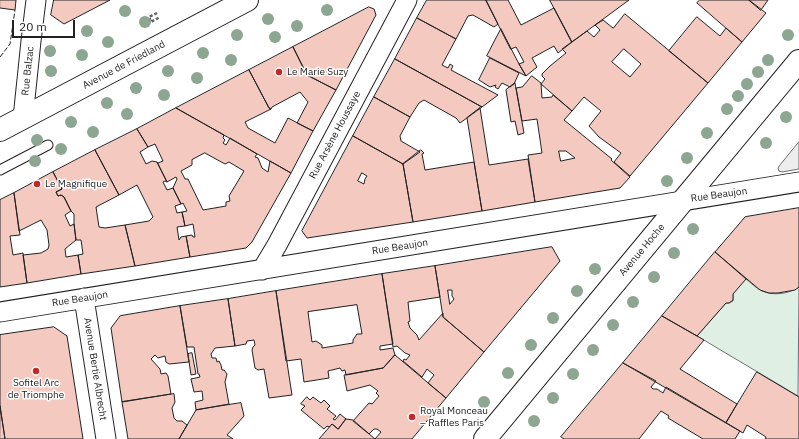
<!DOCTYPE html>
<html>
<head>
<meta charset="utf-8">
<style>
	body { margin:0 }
	#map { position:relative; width:799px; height:439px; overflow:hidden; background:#fff; font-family:"IBM Plex Sans",sans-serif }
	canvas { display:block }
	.scale { position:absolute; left:12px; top:20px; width:63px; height:18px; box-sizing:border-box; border:2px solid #222; border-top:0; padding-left:5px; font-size:12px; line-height:14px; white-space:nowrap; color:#222; -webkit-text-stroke:3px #fff; paint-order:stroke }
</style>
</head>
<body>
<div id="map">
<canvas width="799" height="439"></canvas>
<div class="scale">20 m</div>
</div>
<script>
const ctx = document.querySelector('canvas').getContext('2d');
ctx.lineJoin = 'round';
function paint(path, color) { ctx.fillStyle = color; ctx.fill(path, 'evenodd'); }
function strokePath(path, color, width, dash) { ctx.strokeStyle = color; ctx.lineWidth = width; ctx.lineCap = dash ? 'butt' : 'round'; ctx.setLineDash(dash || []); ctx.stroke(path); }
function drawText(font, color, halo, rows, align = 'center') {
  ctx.font = font + ' "IBM Plex Sans",sans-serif'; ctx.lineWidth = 3; ctx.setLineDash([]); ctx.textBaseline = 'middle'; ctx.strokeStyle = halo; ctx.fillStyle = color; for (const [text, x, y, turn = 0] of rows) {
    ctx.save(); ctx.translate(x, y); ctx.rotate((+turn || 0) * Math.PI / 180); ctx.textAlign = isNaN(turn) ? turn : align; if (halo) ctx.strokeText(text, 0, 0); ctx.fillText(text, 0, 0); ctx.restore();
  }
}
const green = new Path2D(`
	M746,279C751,283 756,288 762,291C773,296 789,294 799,287L798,396L697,336L726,303H729L733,301V294Z`);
paint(green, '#e0efe3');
strokePath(green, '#6f6f6f', 1);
const parking = new Path2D(`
	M799,142V169L782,172L779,171L778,168L780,165Z`);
paint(parking, '#ededed');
strokePath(parking, '#6f6f6f', 1);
const building = new Path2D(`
	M0,0H16L15,10L0,8Z
	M54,0H110L64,24L51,15Z
	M427,0H486L498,24L494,27L473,15L468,16L456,39L417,18Z
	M486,0H508L521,25L554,8L572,42L558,53L554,46L532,58L537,67L526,76L519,64L524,62L516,47L511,49Z
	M550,0H629L572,42Z
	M700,0H749L766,13L742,42L697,3Z
	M749,0H768L761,10Z
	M369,7L374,9L376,15L336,90L307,75L293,47Z
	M625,14L708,83L630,176L614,162L621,153L599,137L589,126L601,111L584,97L572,111L541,84L545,79L542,76V74L550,66L566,53L562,49L587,31L594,37L600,30L595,25L603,20L613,28ZM624,49L641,64L630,77L612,62Z
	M697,17L720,36L726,28L742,42L708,83L669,51Z
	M417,18L456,39L442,65L448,68L450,64L453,66L451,70L498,95L482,107L395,59Z
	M501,29L519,64L526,76L487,56Z
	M293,47L307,75L336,90L313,131L297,123L308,102L300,92L272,107L271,109L269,108L249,70Z
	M490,58L519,73L514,84L510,87L502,83L498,89L495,87L496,85L490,87L479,80Z
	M395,59L482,107L460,123L456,118L424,100L419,103L410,117L374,97Z
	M249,70L269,108L271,109L245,122L248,128L275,143L288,118L313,131L291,173L176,108Z
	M532,76L541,83L542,98L552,97L553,95L572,111L564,120L612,159L611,160L630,177L620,188L535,202L528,155L542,153L537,119L522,121L516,88L522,87ZM559,151H566L575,158L561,161Z
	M515,83L524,133L518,135L515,121L511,122L506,90Z
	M374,97L410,117L400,136L401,141L420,152L403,164L353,136Z
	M176,108L224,135L223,138L225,140L223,143L226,145L230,138L257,154L255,157L258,158L262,168L268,172L270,161L291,173L252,242L246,248L190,257L186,236L192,235L193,237H195L193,224L185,226L182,212L187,211L183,203L181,204L173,188L177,179L176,177L167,182L157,162L158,163L163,161L155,144L148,147L137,129ZM205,153L225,164L229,162L244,171L229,196L230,201L226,202V206L203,210L188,179H185L181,171L192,165V160Z
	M480,108L489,165L528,159L535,202L482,211L467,118Z
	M137,129L148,147L140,152L146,164L152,161L157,162L167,182L165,181L163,182L167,190L173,188L181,204L175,206L177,213L182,212L185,226L177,227L179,240L181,237L186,236L190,257L135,266L125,225L149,221L153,217L137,185L119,195L95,150Z
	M353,136L403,164L413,222L307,238L302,231ZM362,173L367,176L365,179L364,184L358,181Z
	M95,150L119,195L96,207L99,227L105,228L125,225L135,266L81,274L78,255L83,254L81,240H76L74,224V214L71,211L64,197L61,195L58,196L56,192L62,189L53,172Z
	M421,150L424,153L422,154L425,170L474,162L482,211L413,222L403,164Z
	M53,172L62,189L56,192L58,196L61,195L64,197L71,211L65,215L70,226L74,224L76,240L65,249L66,257L78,255L81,274L27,283L23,255L41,253L48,249L49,245L47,230L41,220L19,231L14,193Z
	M14,193L20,235L10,236L13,255L23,253L27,283L0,287V200Z
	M799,208V287L795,290L778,293H769L760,290L715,252L745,217Z
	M552,247L560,261L484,352L443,317L435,266ZM448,290H452V296L454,299L450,304Z
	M715,252L746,279L733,294V300L729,303H726L697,336L662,316Z
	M435,266L440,297L408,302L410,321L408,322L410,328L417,335L419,340L443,313V317L484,352L446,398L428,383L434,375L427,369L422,377L403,361L404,359L406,360L410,355L405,353L397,346L393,347L382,274Z
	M382,274L393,344L380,346V350L393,348L395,355L383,368L346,375L345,370L342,371L340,368L328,371L329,378L304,382L301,359L286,361L276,291ZM357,305L362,334H357L353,340V343L322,348V345L316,341L312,342L308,312Z
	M276,291L292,395L269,398L264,369L258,370L255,368L252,350L253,347L255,345L254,340L247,341L246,344L235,346L228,299Z
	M228,299L235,346L215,348L211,354L212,358H216L217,362L219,361L221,365L222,370H224L227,374L225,382L229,404L196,410L195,402L203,400L202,391L194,392L191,379L200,377L199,374H198L194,347H187L180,306Z
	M180,306L189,362L169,364L166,362L165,356L158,358L155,355L151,359L160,369L161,374L166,373L168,376L171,394L122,402L111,328L120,316Z
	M662,316L704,340L680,369L737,404L726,423L623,363Z
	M54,327L67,336L83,439H5L0,406V335Z
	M192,353L196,374L191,375L188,354Z
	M395,355L446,398L412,439H375L381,432L377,429H374L369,434L353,421L369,403L372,404L379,396L376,393L378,391L370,385L347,391L344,375L383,368Z
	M623,363L656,381L651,387L653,389H657L663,393L666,387L740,431L735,439H703L668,418L669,416L661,411L639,439H564L561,437Z
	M757,372L799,397V439H765L766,437L747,425L743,433L726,423Z
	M174,394L175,402L172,408L174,418L177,421H182L187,425L179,439H128L122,402Z
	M307,397L310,400L313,397L321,403L324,400L330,406L327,409L336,416L333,419L335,420L340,414L346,419L338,429L332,424L329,427L327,426L324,429L301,410L305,406L301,404Z
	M241,403L244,416L227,435L233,439H179L196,410Z
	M0,406L5,439H0Z
	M346,419L353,420L375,439H319L332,424L338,429Z`);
paint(building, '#f3c9c0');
strokePath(building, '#222', 1);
const service = new Path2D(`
	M0,170L48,145`);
const minor = new Path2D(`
	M23,118L31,41L36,0
	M262,270L277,245L407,0
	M84,298L106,439
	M0,312C266,269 532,224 799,182`);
const tertiary = new Path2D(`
	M485,439L799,61`);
const primary = new Path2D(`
	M0,130L247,0`);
strokePath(service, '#222', 11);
strokePath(minor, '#222', 21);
strokePath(tertiary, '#222', 24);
strokePath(primary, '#222', 24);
strokePath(new Path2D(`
	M157,13L149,17L151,22L160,17`), '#646464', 2.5, [3, 2]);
strokePath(service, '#fff', 9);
strokePath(minor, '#fff', 19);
strokePath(tertiary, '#fff', 22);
strokePath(primary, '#fff', 22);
strokePath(new Path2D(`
	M0,57L10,44L15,10`), '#222', 1, [5, 2]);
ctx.fillStyle = '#8da692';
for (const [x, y] of [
	[327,10],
	[125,11],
	[268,19],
	[145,22],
	[297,26],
	[87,31],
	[237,35],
	[788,35],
	[275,37],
	[108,42],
	[50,51],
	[203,53],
	[82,55],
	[231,60],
	[768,60],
	[51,71],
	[168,71],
	[758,72],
	[197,78],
	[747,84],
	[136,88],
	[164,95],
	[738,96],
	[107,103],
	[727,109],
	[127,114],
	[786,117],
	[71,122],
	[93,132],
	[707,133],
	[37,140],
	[766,143],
	[61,149],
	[687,158],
	[35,161],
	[667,181],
	[693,229],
	[674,253],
	[595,269],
	[654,277],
	[577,291],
	[633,302],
	[553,318],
	[613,325],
	[531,345],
	[593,350],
	[508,373],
	[573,374],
	[553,398],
	[484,402],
	[534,421]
]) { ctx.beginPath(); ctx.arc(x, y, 6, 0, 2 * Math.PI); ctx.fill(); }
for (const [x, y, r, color] of [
	[279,72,4,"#c62828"],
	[37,184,4,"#c62828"],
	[36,371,4,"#c62828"],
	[412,417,4,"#c62828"]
]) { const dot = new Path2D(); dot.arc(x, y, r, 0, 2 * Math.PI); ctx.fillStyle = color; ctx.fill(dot); strokePath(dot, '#fff', 1.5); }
drawText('10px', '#222', '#fff', [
	["Avenue de Friedland",124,65,-28],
	["Rue Balzac",28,71,-84],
	["Rue Arsène Houssaye",335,135,-62],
	["Rue Beaujon",719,195,-8],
	["Rue Beaujon",400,247,-9],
	["Avenue Hoche",642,250,-50],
	["Rue Beaujon",80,299,-9],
	["Avenue Bertie Albrecht",95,369,81]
]);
drawText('10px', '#222', '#fff', [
	["Le Marie Suzy",287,72],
	["Le Magnifique",45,184],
	["Sofitel Arc",36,383,"center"],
	["de Triomphe",36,395,"center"],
	["Royal Monceau",420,411],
	["– Raffles Paris",420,423]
], 'left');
</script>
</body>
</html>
